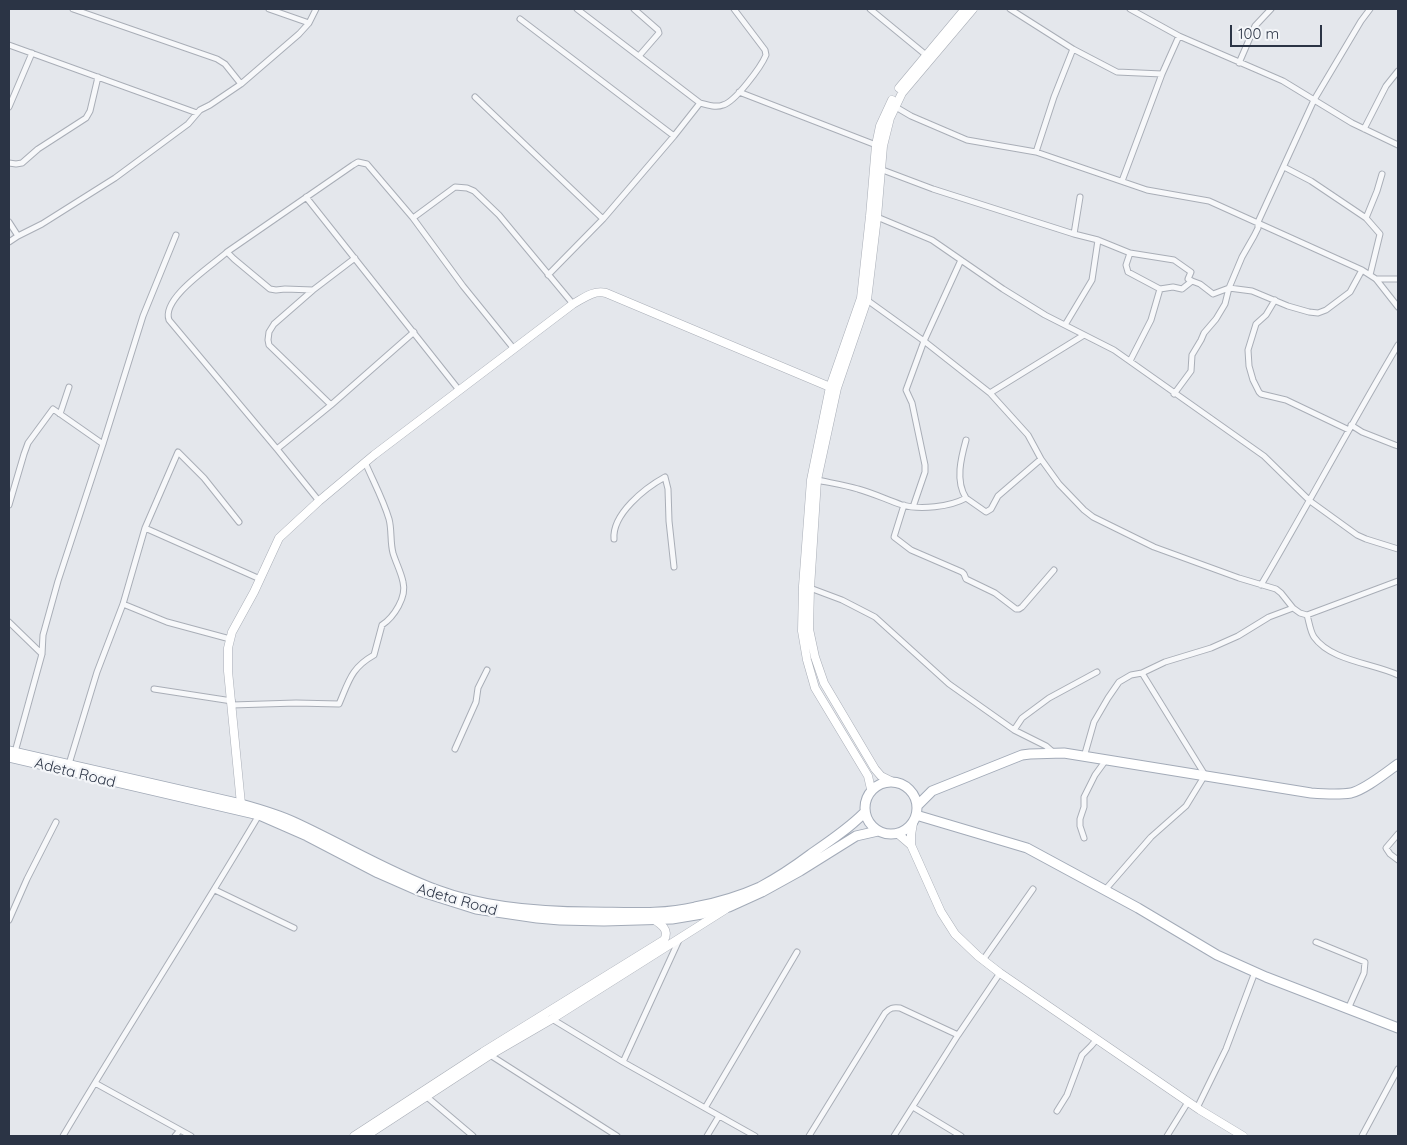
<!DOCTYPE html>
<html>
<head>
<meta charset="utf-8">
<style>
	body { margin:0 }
	#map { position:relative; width:1407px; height:1145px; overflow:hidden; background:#e4e7ec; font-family:Quicksand,sans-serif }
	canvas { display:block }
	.frame { position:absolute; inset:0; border:10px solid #2b3445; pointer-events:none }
	.scale { position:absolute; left:1230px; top:25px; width:92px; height:22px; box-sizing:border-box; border:2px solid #2b3445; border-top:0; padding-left:6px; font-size:15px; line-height:18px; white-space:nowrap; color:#2b3445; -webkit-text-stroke:4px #f4f6f9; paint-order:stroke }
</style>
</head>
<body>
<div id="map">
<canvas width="1407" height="1145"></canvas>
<div class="frame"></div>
<div class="scale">100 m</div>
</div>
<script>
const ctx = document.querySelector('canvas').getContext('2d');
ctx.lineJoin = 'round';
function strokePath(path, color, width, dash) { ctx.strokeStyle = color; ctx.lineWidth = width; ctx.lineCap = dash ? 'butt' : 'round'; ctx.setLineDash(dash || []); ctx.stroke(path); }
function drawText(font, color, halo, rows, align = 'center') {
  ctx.font = font + ' Quicksand,sans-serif'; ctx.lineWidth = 4.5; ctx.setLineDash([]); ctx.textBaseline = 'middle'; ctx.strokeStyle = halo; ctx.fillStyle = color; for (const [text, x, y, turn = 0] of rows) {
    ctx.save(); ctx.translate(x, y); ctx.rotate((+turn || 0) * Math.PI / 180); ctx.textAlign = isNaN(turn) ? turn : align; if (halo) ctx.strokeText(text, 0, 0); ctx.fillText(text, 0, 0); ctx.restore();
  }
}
const street = new Path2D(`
	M73,9L217,59L225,64L241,84
	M269,9L309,23
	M577,9L700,103C707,105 716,108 723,105C735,102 761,67 766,55L765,50L734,9
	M634,9L658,30L659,33L639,56
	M870,9L926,55
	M1010,9L1073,49L1054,97L1036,152
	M1130,9L1179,36L1283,81L1352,123L1398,145
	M520,19L674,136
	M9,45L197,113
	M1073,49L1117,72L1162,74
	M1239,63L1255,26L1271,9
	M739,92L876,145
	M475,97L603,219
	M894,106L911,116L967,140L1036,152L1147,190L1209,201L1362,270L1376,279L1398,307
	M9,107L32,53
	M1364,129L1386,86L1398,71
	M9,163L16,164L22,163L38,149L86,118L90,111L98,77
	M1284,167L1311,181L1366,218
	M880,169L933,189L1074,234L1098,240L1130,253L1126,265L1128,272L1160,289L1173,287L1182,289L1192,281L1200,284L1213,294L1229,288L1252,291L1288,306L1309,312L1318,313L1326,310L1350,292L1362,270
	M1122,181L1162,74L1179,36
	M306,197L459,390
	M877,217L932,240L1003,289L1045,315L1114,350L1264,456L1310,501L1357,535L1366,539L1398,549
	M413,218L455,187L467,188L474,191L499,215L573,304
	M9,222L18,236
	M1074,234L1080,197
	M9,242L18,236L42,224L115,178L188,124L200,110L210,105L241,84L299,34L309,23L316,9
	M227,252L353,165L358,162L367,164L413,218L463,286L514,349
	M1130,253L1174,260L1191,272L1188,279L1192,281
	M548,275L603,219L674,136L700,103
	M1370,275L1380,234L1366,218L1377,191L1382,174
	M1376,279H1398
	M313,290L285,289L276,290L270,289L234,259L227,252C213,265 161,298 169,320L277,449L319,501
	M867,300L924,341L990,393L1028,435L1041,459L1059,484L1084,510L1093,517L1154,547L1239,578L1276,589L1281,593L1293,608
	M1275,300L1266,315L1256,324L1248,350L1249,366L1253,380L1259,392L1261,394L1286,400L1349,430
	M1065,325L1092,280L1098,240
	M1130,361L1151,320L1160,289
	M990,393L1084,335
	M1174,394L1191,371L1192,355L1201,340L1204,333L1216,319L1225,304L1229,288L1242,257L1254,236L1258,228V222L1314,100L1361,21L1370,9
	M331,405L269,345L268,340L269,332L274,324L313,290L355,258
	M60,414L69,387
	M1351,425L1362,432L1395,445L1398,446
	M966,440C961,458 955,481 966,498
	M277,449L331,405L414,332
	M817,480C831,483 845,485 858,489C873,493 887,500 902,505C920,510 950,507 966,498L986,512L991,509L998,496L1041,459
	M9,505L24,454L28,443L53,409L103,444
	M904,505L894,537L911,550L962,572L964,574L966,579L995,593L1016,609H1019L1022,607L1054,570
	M913,507L925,472V465L912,403L906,390L924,341L961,260
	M145,528L260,579
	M614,539C612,514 645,488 665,477L668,489L669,521L674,567
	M1261,585C1308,505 1351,424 1398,345
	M810,588L842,600L875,617L949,684L1014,730L1046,746L1054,753
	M123,604L167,622L230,639
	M1307,615L1398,581
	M9,622L42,654
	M154,689L232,701
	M232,705L296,703L339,704C349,681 351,668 374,655L382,625C394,617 407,597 403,582C401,572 396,563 393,553C390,542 392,530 389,519C383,499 373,481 365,462
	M1014,730L1022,718L1049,698L1097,672
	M455,749L476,702L478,688L487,670
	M15,752L42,654L43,635L58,581L103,444L143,316L176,235
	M1084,757L1094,722L1108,698L1119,682L1131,675L1142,673L1165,662L1211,648L1238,636L1269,617L1293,608L1300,613L1307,615C1309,621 1310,631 1314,637C1331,661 1372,663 1398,675
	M69,764L97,672L123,604L145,528L178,452L204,478L239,522
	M1398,834L1386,848L1390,854L1398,860
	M1084,838L1080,826V819L1084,807V797L1095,775L1106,760
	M215,890L294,928
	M1105,890L1151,837L1186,806L1205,775L1142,673
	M9,920L27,879L56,822
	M1316,942L1365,962L1364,973L1348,1009
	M983,960L1033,889
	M552,1019L623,1062L755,1136
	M490,1055L617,1136
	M623,1062L679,940
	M95,1083L191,1136
	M427,1097L473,1136
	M913,1107L961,1136
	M705,1108L797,952
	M1197,1108L1226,1049L1255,972
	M1057,1111L1067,1095L1082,1055L1091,1046L1097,1039
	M63,1136C127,1028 195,923 259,815
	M175,1136L180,1130
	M707,1136L719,1116
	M809,1136L885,1013C890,1008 893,1007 900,1008L958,1035
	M894,1136L958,1035L1000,973
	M1167,1136L1188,1102
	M1362,1136L1398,1069`);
const secondary = new Path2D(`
	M899,88L965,9
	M891,781L881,776L875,769L824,683L815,657L809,629L810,588L817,480L837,388L867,300L877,217L883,146L890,118L902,93L973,9
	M871,789L868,776L815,688L807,660L802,631L803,586L811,480L830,387L861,298L870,216L876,145L880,126L892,100
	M241,804L228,671V648L232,632L254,592L279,538L319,501L374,455L573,304C584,298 593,290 606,293L830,387
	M897,833L911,845L941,912L955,934L978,956L1000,973L1200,1110L1243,1136
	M911,845V835L913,823
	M354,1136L483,1052L664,940C670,930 661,924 653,919
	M366,1136L490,1055L552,1019L726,909`);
const primary = new Path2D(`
	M9,751L241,804C259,809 277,814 294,822C342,844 388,872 437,890C485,908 539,912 590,912C624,912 662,915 695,907C716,903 740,896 760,887C777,878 795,866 811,854C830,841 848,829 864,813
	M9,757L259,815L307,836L378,873L419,891L476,909L537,918L560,920L604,921L672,919L702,914L729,907L762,892L800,871L856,836L878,831
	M865 808a26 26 0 1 1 52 0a26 26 0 1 1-52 0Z
	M917,806L932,791L1022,755L1030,754L1064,753L1311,793C1324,794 1338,795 1351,793C1366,789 1385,773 1398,764
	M916,815L1027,848L1138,908L1217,955L1266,977L1398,1028`);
strokePath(street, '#a9aeb7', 7);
strokePath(secondary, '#a9aeb7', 9);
strokePath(primary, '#a3abb8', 11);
strokePath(street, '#f7f8fa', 5);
strokePath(secondary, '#fff', 8);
strokePath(primary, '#fff', 9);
drawText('15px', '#2b3445', '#f4f6f9', [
	["Adeta Road",75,773,14],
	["Adeta Road",457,900,16]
]);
</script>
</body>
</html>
